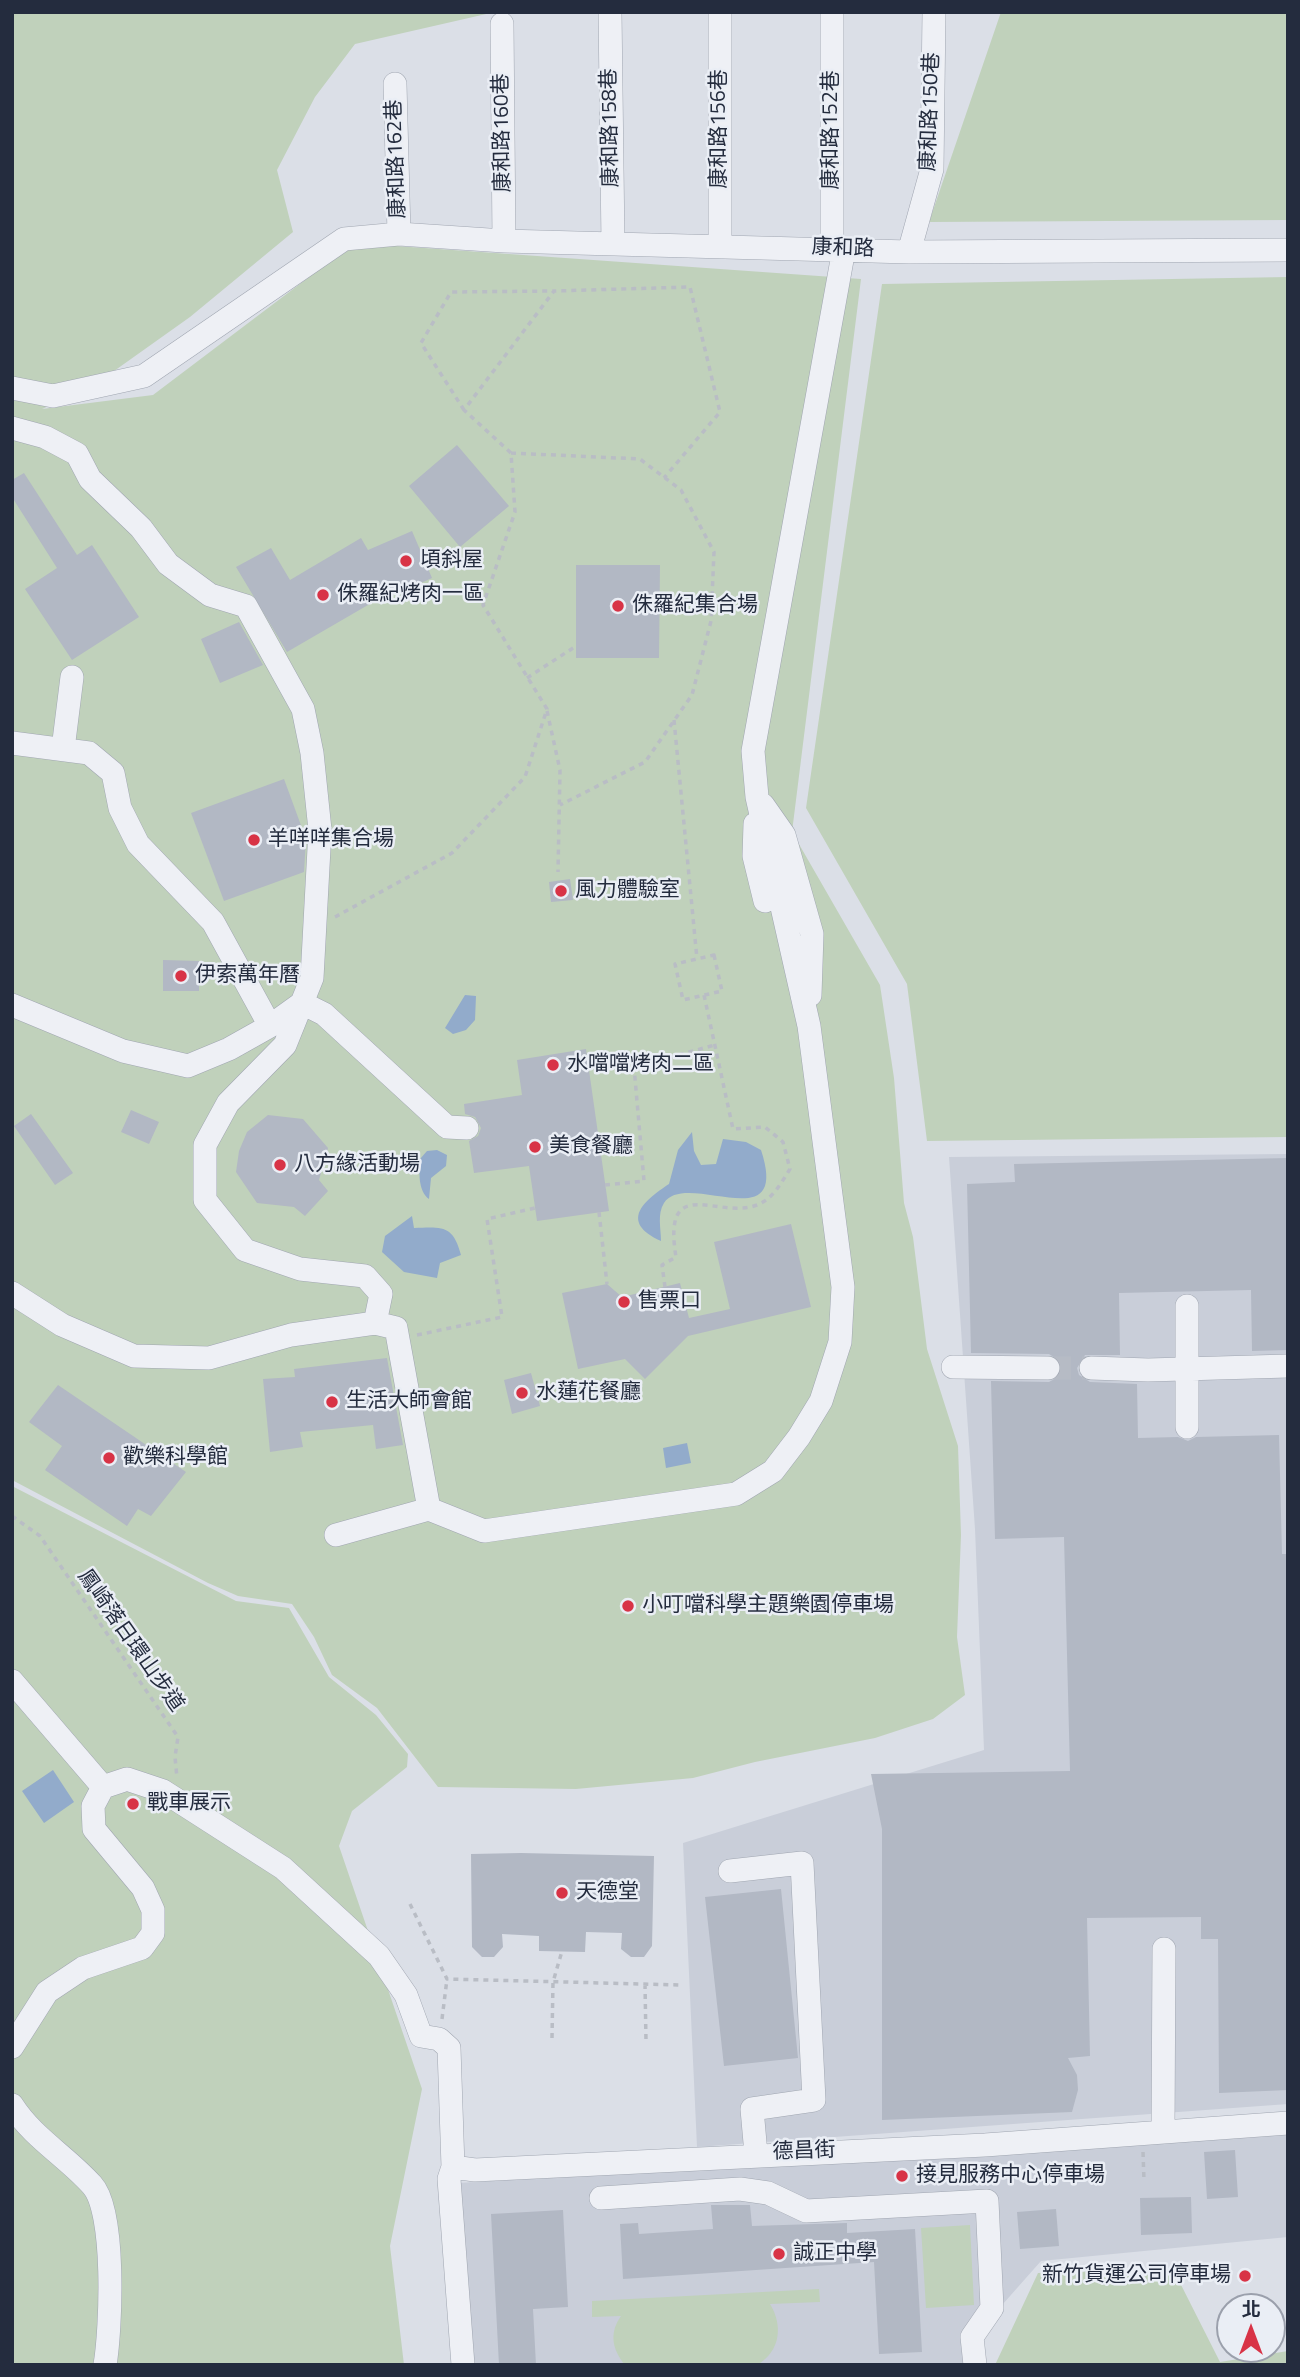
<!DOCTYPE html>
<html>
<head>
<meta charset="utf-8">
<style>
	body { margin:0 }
	#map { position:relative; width:1300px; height:2377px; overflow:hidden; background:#dbdfe7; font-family:"Titillium Web","Noto Sans TC",sans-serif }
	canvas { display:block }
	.frame { position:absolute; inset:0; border:14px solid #242c3e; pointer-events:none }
	.north { position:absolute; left:1216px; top:2293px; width:70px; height:70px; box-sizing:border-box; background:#eaeef5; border:2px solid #9ba0ac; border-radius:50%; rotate:0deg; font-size:19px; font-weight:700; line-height:28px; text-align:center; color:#242c3e }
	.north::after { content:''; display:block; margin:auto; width:24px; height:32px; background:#d83346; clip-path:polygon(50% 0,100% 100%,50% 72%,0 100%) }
</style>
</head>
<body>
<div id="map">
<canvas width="1300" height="2377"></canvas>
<div class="frame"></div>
<div class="north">北</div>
</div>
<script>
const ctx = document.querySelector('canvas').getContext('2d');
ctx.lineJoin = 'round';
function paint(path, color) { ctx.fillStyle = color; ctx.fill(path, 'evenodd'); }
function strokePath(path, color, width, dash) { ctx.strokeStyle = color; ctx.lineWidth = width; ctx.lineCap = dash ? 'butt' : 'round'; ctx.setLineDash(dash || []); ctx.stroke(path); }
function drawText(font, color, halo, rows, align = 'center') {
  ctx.font = font + ' "Titillium Web","Noto Sans TC",sans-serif'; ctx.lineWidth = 5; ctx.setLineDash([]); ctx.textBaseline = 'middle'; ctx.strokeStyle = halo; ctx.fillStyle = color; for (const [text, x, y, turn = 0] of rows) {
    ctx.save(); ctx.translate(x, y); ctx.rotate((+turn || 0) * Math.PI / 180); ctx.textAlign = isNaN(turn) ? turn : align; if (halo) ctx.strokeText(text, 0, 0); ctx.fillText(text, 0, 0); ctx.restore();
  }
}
paint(new Path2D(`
	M1288,1154V2104L697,2147L683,1843L984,1750L975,1529L949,1157Z
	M1288,2132V2237L1041,2261L995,2313L980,2339V2365H456L442,2184Z`), '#c9ced9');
paint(new Path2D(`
	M12,12H495L355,44L315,97L277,170L293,232L190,317L93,386L42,409L153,395L354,243L861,279L792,832L880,985L894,1078L904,1203L913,1237L927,1349L958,1446L961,1535L957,1637L965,1695L933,1719L875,1738L755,1762L693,1778L576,1789L438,1787L377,1708L332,1675L314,1637L292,1604L238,1596L208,1583L12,1480Z
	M1001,12H1288V220L929,222Z
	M1288,277V1137L927,1141L907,984L806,808L882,284Z
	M12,1486L236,1601L289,1608L329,1677L376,1715L408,1754L407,1767L352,1811L339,1846L422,2089L390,2246L404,2365H12Z
	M970,2225L974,2305L926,2308L921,2228Z
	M1173,2269L1220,2362L1288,2351V2365H995L1038,2273Z
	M819,2289L820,2302L770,2304C783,2325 781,2351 757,2365H625C612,2349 609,2333 621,2316L592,2317V2301Z`), '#c0d1bb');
paint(new Path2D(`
	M465,995L476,996L475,1020L466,1030L453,1034L445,1028Z
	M692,1132L694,1151L701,1165L716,1164L723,1139L746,1142L761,1150C791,1241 686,1169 664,1203C657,1214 661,1228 661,1241C619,1222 643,1201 669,1184L678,1150Z
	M437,1150L447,1155L446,1166L431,1178L429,1199C418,1191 419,1172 420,1159L427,1151Z
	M412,1216L414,1228C443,1227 453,1225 461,1255L440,1263L437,1278L404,1272L382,1252L385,1236Z
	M687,1443L691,1463L666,1468L663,1448Z
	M53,1770L74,1802L44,1823L22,1791Z`), '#92abcb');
paint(new Path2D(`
	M457,445L509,506L460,547L409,486Z
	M24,473L77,555L92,545L139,617L72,660L25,589L57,568L12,497V480Z
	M412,531L432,578L401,592L399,587L287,652L236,567L271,548L290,580L361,538L368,550Z
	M576,565H660L659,658H576Z
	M239,622L263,665L220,683L201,639Z
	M284,779L306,839L304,872L224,901L191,813Z
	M570,879L573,900L551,902L549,882Z
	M163,960L199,961V991H163Z
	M586,1049L609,1211L537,1221L529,1166L474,1173L469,1141L478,1136L481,1128L475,1117L465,1114L464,1104L522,1095L517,1060Z
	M131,1110L159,1122L149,1144L121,1132Z
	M31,1114L73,1173L55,1185L14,1126Z
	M268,1115L303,1119L328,1148L319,1180L328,1191L305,1216L294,1207L257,1203L236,1172L239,1151L247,1132Z
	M1288,1158V1350L1252,1351L1251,1290L1119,1293L1120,1355H1085L1077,1368L1079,1375L1090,1382L1137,1384L1138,1438L1178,1437L1188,1441L1196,1437L1279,1435L1282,1554H1288V2090L1219,2093L1218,1939H1201V1917L1087,1918L1090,2056L1068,2058L1077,2075L1078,2090L1072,2112L882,2120V1829L871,1774L1070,1771L1064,1537L995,1539L991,1381L1049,1382L1060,1376L1062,1367L1060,1361L1049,1354L971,1353L967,1184L1015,1182L1014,1164Z
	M791,1224L811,1307L688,1336L645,1379L625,1359L578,1369L562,1293L607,1284L622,1297L680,1283L689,1318L730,1309L714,1242Z
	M387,1358L403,1445L376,1449L373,1425L300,1432L303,1447L270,1452L263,1379L295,1377L294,1369Z
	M531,1373L540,1406L512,1414L504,1380Z
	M58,1385L186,1472L151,1516L138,1509L127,1526L45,1470L62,1446L29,1422Z
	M521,1853L654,1856L652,1946L644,1957H631L621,1949L622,1933L586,1932L585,1952L539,1951V1936L502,1934L503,1947L494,1957H482L472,1947L471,1854Z
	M781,1889L798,2058L724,2066L705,1897Z
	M1235,2150L1238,2197L1207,2199L1204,2152Z
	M1191,2197L1192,2233L1141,2235L1140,2198Z
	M711,2205H750L752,2226L847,2223V2233L915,2229L922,2352L879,2354L874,2262L623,2279L620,2224L638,2223L639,2234L713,2229Z
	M1056,2209L1059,2246L1020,2249L1017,2212Z
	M563,2210L568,2307L533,2309L536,2365H499L491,2214Z`), '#b2b8c4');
strokePath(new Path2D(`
	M1048,1368H1091`), '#b6bbc5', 23, [23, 11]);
const minor = new Path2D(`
	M610,12L613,244
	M720,12V246
	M502,24L504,241
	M395,84L399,234
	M832,249V12
	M909,252L932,169L934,12
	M12,388L53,396L144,376L344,239L399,234L504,241L909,252L1288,250
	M12,428L45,437L77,454L90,479L141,528L168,564L210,595L246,606L303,709L312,753L320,830L312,978L285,1045L228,1103L205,1145V1200L245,1250L300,1269L365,1276L381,1294L375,1323
	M12,743L89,753L113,773L120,808L138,844L213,922L270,1026
	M63,749L72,677
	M763,805L784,835L812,934L810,995
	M755,824L754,856L765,901
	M12,1005L123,1051L188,1066L229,1049L270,1026L302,1003L324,1014L447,1127L467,1128
	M12,1293L62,1325L134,1356L209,1358L291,1335L375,1323L396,1328L429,1509
	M1187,1306V1427
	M953,1367L1048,1368
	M1091,1368L1148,1370L1288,1366
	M336,1535L429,1509L484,1531L736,1494L773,1471L799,1437L821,1401L840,1342L843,1287L809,1026L757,797L753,751L844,249
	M12,1681L103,1787
	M730,1871L802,1863L814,2100L752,2109L756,2154
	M12,2047L47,1992L83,1968L142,1948L153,1933V1910L143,1888L94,1829L93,1806L103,1787L127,1779L163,1791L283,1868L379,1956L406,1995L421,2036L439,2039L449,2048L453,2167L475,2170L985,2145L1288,2123
	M12,2105C33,2138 66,2156 92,2185C116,2211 111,2329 105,2365
	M1163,2131L1164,1949
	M453,2167L449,2179L463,2365
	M601,2198L740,2189L768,2193L806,2211L987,2201L992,2308L972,2337L975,2365`);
strokePath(minor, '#a0a6b1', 24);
strokePath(new Path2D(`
	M464,410L421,343L451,292L554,291
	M511,453L640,459L681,490L714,552L711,621L692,695L645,762L560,805
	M527,678L576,646
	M547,711L560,770L558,872
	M674,720L697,959
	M335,917L452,853L525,777L547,709L483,605L515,512L511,453L464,410L554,291L690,287L720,412L664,478
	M714,955L722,991L683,1000L675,964Z
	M605,1185L644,1181L634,1067L715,1045
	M599,1212L607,1284
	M665,1287L662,1265L676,1257C662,1172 718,1220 757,1205C773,1199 781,1183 790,1169L783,1142L765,1127L733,1129L704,995
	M417,1335L502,1317L487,1219L535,1208
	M12,1516L40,1536L178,1737L175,1757L177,1778
	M410,1904L447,1979L681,1985
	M645,1984L646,2041
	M442,2019L447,1979
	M552,2038L553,1982L562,1951
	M1143,2152L1144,2181`), '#b9bdc5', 3.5, [5, 5]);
strokePath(minor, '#eef0f5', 23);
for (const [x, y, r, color] of [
	[406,561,7,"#d83346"],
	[323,595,7,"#d83346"],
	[618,606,7,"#d83346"],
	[254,840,7,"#d83346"],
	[561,891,7,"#d83346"],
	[181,976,7,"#d83346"],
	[553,1065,7,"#d83346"],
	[535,1147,7,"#d83346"],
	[280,1165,7,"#d83346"],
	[624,1302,7,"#d83346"],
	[522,1393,7,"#d83346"],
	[332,1402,7,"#d83346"],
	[109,1458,7,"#d83346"],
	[628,1606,7,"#d83346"],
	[133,1804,7,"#d83346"],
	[562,1893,7,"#d83346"],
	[902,2176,7,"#d83346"],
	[779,2254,7,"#d83346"],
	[1245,2276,7,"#d83346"]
]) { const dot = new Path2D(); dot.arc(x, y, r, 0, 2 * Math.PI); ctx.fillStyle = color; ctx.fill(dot); strokePath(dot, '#eaeef5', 2.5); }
drawText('21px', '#242c3e', '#eaeef5', [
	["康和路150巷",931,112,-88],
	["康和路158巷",611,128,-91],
	["康和路156巷",720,129,-90],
	["康和路152巷",832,130,-90],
	["康和路160巷",503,133,-91],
	["康和路162巷",397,159,-92],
	["康和路",843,249,2],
	["鳳崎落日環山步道",130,1641,55],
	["德昌街",804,2152,-2]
]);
drawText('21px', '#242c3e', '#eaeef5', [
	["頃斜屋",420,561],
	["侏羅紀烤肉一區",337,595],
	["侏羅紀集合場",632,606],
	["羊咩咩集合場",268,840],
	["風力體驗室",575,891],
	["伊索萬年曆",195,976],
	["水噹噹烤肉二區",567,1065],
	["美食餐廳",549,1147],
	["八方緣活動場",294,1165],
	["售票口",638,1302],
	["水蓮花餐廳",536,1393],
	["生活大師會館",346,1402],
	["歡樂科學館",123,1458],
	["小叮噹科學主題樂園停車場",642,1606],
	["戰車展示",147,1804],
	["天德堂",576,1893],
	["接見服務中心停車場",916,2176],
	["誠正中學",793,2254],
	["新竹貨運公司停車場",1231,2276,"right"]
], 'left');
</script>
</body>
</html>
